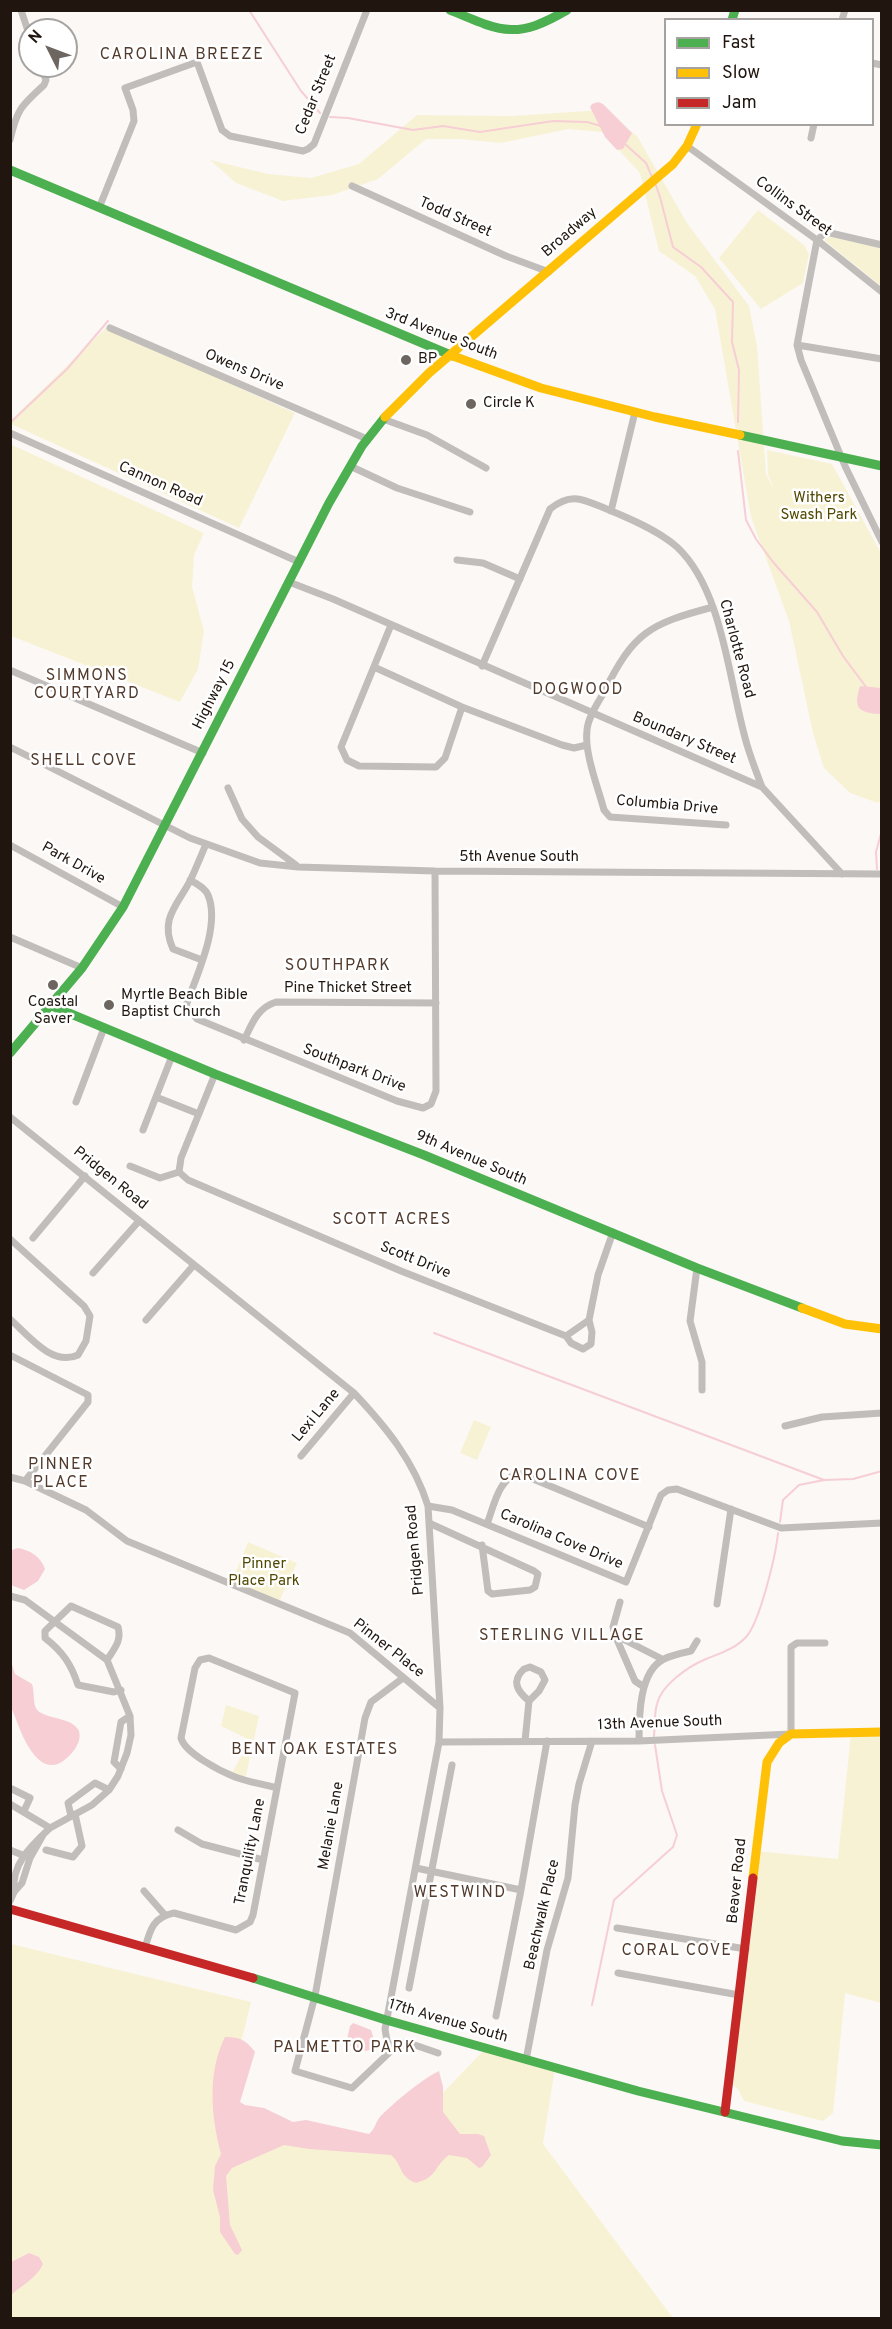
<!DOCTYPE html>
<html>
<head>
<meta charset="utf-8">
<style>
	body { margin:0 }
	#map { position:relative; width:892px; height:2329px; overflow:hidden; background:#fbf8f6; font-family:Overpass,sans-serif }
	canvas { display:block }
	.frame { position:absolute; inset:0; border:12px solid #20160f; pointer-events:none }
	.legend { position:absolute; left:664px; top:18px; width:210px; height:108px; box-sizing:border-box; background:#fff; border:2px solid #a6a29f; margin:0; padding:8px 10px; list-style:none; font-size:18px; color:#20160f }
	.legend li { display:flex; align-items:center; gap:12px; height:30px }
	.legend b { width:30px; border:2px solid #a6a29f }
	.north { position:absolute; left:18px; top:18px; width:60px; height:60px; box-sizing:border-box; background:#fff; border:2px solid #a6a29f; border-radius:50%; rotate:312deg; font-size:16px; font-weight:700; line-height:24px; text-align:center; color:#20160f }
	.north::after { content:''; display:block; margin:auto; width:21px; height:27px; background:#6d6560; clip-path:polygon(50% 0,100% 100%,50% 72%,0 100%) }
</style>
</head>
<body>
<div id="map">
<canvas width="892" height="2329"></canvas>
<div class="frame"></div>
<ul class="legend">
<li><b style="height:8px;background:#4caf50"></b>Fast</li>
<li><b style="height:8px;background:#ffc107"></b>Slow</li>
<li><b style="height:8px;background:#c62828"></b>Jam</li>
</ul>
<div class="north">N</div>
</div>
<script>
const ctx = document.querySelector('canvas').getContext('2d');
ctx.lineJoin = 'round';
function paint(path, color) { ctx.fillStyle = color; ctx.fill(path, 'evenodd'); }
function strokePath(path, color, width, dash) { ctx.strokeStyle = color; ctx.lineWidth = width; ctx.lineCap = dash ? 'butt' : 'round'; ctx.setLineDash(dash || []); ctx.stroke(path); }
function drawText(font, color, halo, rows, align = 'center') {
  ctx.font = font + ' Overpass,sans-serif'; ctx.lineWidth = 5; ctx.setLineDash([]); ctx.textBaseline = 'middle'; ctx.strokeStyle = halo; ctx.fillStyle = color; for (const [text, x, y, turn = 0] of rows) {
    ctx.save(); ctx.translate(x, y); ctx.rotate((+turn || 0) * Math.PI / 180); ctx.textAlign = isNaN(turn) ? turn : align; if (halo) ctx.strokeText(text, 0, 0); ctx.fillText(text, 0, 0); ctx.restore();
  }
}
paint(new Path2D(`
	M602,110L637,136L687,223L749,306L757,346L766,474L774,490L768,474L767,450L832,464L881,553V800L878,803L850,793L824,768L813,733L789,621L751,517L715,309L695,276L659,251L640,173L602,132L568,129L501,143L460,139H426L378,179L332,195L283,201L236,183L210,160L268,174L311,178L359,164L417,115L512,116Z
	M758,210L804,245L809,254L803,283L761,309L719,258Z
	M827,236L881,248V286L825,241Z
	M106,328L295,413L239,528L11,424V420Z
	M10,444L204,533L194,555L192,587L204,631L198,669L180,702L11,636Z
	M474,1420L491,1427L477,1460L460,1453Z
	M248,1542L297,1563L278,1604L231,1584Z
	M226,1705L259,1716L245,1780L231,1775L250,1740L221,1726Z
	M851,1733H881V2003L845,1993L833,2113L823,2121L744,2101L738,2089L729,2082L756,1851L838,1859Z
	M11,1944L251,2002L223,2115L387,2151L485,2049L555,2068L543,2144L673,2318H11Z`), '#f8f2d5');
paint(new Path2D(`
	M598,102L603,104L632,133L623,149L617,150L605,137L590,107L592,104Z
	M860,686L881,688V714C858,713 853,708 860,686Z
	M18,1548C30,1550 41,1557 45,1569L38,1581L24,1590L11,1585V1554L12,1550Z
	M10,1658L15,1674L32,1684C35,1692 32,1705 38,1711C50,1720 72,1717 79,1731C81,1738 78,1744 75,1749C47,1787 27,1749 17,1722C15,1716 12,1710 10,1704C8,1690 10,1673 10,1658Z
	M353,2023L371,2030L375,2043L371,2050L363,2051L346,2044L350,2026Z
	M225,2037C240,2037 246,2040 255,2052L240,2102L245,2105L264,2108L293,2122L306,2120L369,2134C375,2129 375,2124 379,2118C392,2104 422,2079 439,2071L443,2087V2112L460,2134H478L484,2136L491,2155L482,2167L479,2168L467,2158L449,2155C434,2166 438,2177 416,2183C398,2176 403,2165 391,2155L309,2149L284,2145L232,2168L226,2176L230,2225L242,2250L238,2255L235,2254L220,2232V2217L213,2190L215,2166L221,2154C211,2116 207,2073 225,2037Z
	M29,2253L39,2257L43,2264C37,2278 22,2285 11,2295V2262Z`), '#f6ced4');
strokePath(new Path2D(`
	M249,10L301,91L320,113
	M330,117L348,118L413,130L443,126L480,132L553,121L587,122L601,126
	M624,143L646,163L652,177
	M655,183L660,197L673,247L701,267L733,302L732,342L739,370L738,422
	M10,423L67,369L108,321
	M738,451L746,520L756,539L773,562L817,612L843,656L866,687
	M877,869L876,852L882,830
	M881,880H882
	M434,1333L824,1480
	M780,1522L783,1500L799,1485L824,1480L853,1479L882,1471
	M654,1736C655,1726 654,1714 657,1704C661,1685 689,1666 706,1659C721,1653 735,1649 746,1637C760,1622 776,1554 778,1533
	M592,2005L614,1900L673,1847L677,1835L662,1791L655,1745`), '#f6ced4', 2);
strokePath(new Path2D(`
	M21,10L30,37
	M842,20L845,10
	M872,63L882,65
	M811,138L814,124
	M10,140C17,109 21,106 44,85L46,80L41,66
	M687,146L817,240L882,292
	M352,186L506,256L549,272
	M99,208L134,121L133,110L125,88L197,62L222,130L230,136L303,151L308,149L314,144L367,10
	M882,245L826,232L817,240L797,345L801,360L845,466L882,542
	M110,328L367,439
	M797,345L882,359
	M383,419L427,435L486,468
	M10,433L299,562
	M350,466L397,488L470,512
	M611,511L635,412
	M457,560L483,563L520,579
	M289,582L333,599L762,787L842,874
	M713,607C649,624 634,632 604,692C598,703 588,717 587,730C584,753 598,787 604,810L610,817L726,825
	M391,625L341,747L347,760L359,766L436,767L445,758L462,707
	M482,666L550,509C572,491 584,500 609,510C631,519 659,531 677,547C725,592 729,688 748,748C752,761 757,774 762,787
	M374,667L462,707L562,745L574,748L587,745
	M12,671L203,753
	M10,747L190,838L260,863L298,867L435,871L882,874
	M228,788L242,819L258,837L296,865
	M10,845L123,907
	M190,880C197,884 205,888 208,895C221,926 196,976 186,1006L197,1019L397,1101L423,1108L431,1104L436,1091L435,871
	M10,937L82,968
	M202,960L173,949C159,918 178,905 191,879C196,868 201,856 206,844
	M244,1040C252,1024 257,1008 276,1002L436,1003
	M215,1074L181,1158L179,1172L188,1180L401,1271L566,1336L589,1320L598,1275L613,1232
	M156,1097L199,1114
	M76,1102L104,1028
	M10,1117L354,1393C386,1427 414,1461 428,1506L440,1708L439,1742L385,2029L387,2041L393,2049
	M143,1130L172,1056
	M130,1166L160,1178L179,1172
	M33,1238L85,1176
	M10,1239L84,1306L90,1316L86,1341L78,1355C52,1367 28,1335 10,1319
	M697,1268L690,1321L702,1362V1390
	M93,1273L139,1221
	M146,1320L193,1266
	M566,1336L571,1343L583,1349L591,1344L592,1332L589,1320
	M10,1355L88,1395V1402L25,1481L10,1477
	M785,1426L822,1417L882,1413
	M301,1456L354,1393
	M25,1481L86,1510L127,1541L350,1633L440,1708
	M428,1506L452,1510L626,1582L661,1495L668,1490L677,1489L781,1528L882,1523
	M429,1523L534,1571L538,1574L535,1587L530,1590L492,1594L488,1591L482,1545
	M487,1524C494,1506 499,1475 521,1474L649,1527
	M10,1596L25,1600L107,1660L130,1716L131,1735L127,1753L118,1776L109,1790L92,1805L50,1828L10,1804
	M717,1604L731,1509
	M615,1635L613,1627L620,1602
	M107,1660C114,1649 122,1641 118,1627L71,1606L45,1631V1638C63,1652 71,1664 78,1685L114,1692L121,1690
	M403,1678L371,1702L365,1718L315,1996L295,2071L352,2088L393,2049L406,2042L438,2053
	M644,1687L635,1681L615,1635L662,1659
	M525,1741L529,1701L539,1691L545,1680L541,1672L530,1667L524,1669C511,1681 517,1691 529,1701
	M639,1741C639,1717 639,1671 664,1659C672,1655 682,1653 691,1651L697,1641
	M439,1742L639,1741L791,1734V1647L797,1643H825
	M121,1769L114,1762L121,1722L130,1716
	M12,1789L30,1798L24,1811
	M71,1816L68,1803L95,1783L109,1790
	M178,1830L202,1844L263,1860
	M10,1850L25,1856
	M46,1850L73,1857L82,1846L75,1814
	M416,1868L521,1890L547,1741
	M144,1891L165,1915
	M14,1892C11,1864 31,1846 50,1828
	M10,1901L14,1892L22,1883L30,1858L43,1835
	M617,1928L746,1949
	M145,1948C150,1930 153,1917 174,1913L236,1930L250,1922L253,1915L295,1693L209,1658L200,1660L195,1668L181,1738C185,1753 220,1771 235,1777C248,1782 263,1784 277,1788
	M618,1973L739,1995
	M409,1988L452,1765
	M496,2016L521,1890
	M526,2060L547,1950L568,1878L575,1805L579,1784L592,1741`), '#c0bdba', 7);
strokePath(new Path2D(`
	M450,10C502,32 516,40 567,10
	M732,20L735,10
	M10,170L453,356
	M740,435L882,466
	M52,1006L215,1074L424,1155L697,1268L802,1308
	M10,1053L82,968L123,907L329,503L362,446L385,417
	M253,1978L386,2020L638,2091L842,2141L882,2145`), '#4caf50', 9);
strokePath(new Path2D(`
	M453,356L541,388L655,417L740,435
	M385,417L429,373L673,164L687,146L697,124
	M802,1308L845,1324L882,1329
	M753,1878L767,1762L779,1743L791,1734L882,1732`), '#ffc107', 9);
strokePath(new Path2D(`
	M10,1909L253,1978
	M725,2112L753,1878`), '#c62828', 9);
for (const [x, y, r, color] of [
	[406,360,6,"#6d6560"],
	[471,404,6,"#6d6560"],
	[53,985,6,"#6d6560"],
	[109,1005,6,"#6d6560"]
]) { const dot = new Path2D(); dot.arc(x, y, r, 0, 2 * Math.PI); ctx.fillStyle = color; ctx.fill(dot); strokePath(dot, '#fff', 2); }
drawText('15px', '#20160f', '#fff', [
	["Cedar Street",317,95,-68],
	["Collins Street",793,207,36],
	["Todd Street",455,218,24],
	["Broadway",570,233,-41],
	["3rd Avenue South",441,335,21],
	["Owens Drive",244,371,23],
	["Cannon Road",160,485,24],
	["Charlotte Road",736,649,75],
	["Highway 15",215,695,-63],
	["Boundary Street",684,739,23],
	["Columbia Drive",667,806,5],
	["5th Avenue South",519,858],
	["Park Drive",73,864,29],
	["Pine Thicket Street",348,989],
	["Southpark Drive",354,1069,21],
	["9th Avenue South",471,1159,23],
	["Pridgen Road",110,1179,39],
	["Scott Drive",415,1261,22],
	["Lexi Lane",317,1416,-50],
	["Carolina Cove Drive",561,1540,23],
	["Pridgen Road",416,1550,-95],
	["Pinner Place",388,1649,38],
	["13th Avenue South",660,1724,-2],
	["Melanie Lane",332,1826,-80],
	["Tranquility Lane",251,1852,-79],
	["Beaver Road",738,1881,-84],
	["Beachwalk Place",543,1915,-77],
	["17th Avenue South",448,2022,16]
]);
drawText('15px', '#20160f', '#fff', [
	["BP",418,360],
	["Circle K",483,404],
	["Myrtle Beach Bible",121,996],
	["Baptist Church",121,1013],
	["Coastal",53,1003,"center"],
	["Saver",53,1020,"center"]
], 'left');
drawText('15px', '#514800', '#fff', [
	["Withers",819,499],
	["Swash Park",819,516],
	["Pinner",264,1565],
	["Place Park",264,1582]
]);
ctx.letterSpacing = '1.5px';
drawText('16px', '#523b2c', '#fff', [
	["CAROLINA BREEZE",182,56],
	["SIMMONS",87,677],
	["COURTYARD",87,695],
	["DOGWOOD",578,691],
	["SHELL COVE",84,762],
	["SOUTHPARK",338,967],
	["SCOTT ACRES",392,1221],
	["PINNER",61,1466],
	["PLACE",61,1484],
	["CAROLINA COVE",570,1477],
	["STERLING VILLAGE",562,1637],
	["BENT OAK ESTATES",315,1751],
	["WESTWIND",460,1894],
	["CORAL COVE",677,1952],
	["PALMETTO PARK",345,2049]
]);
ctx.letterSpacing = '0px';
</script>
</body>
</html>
